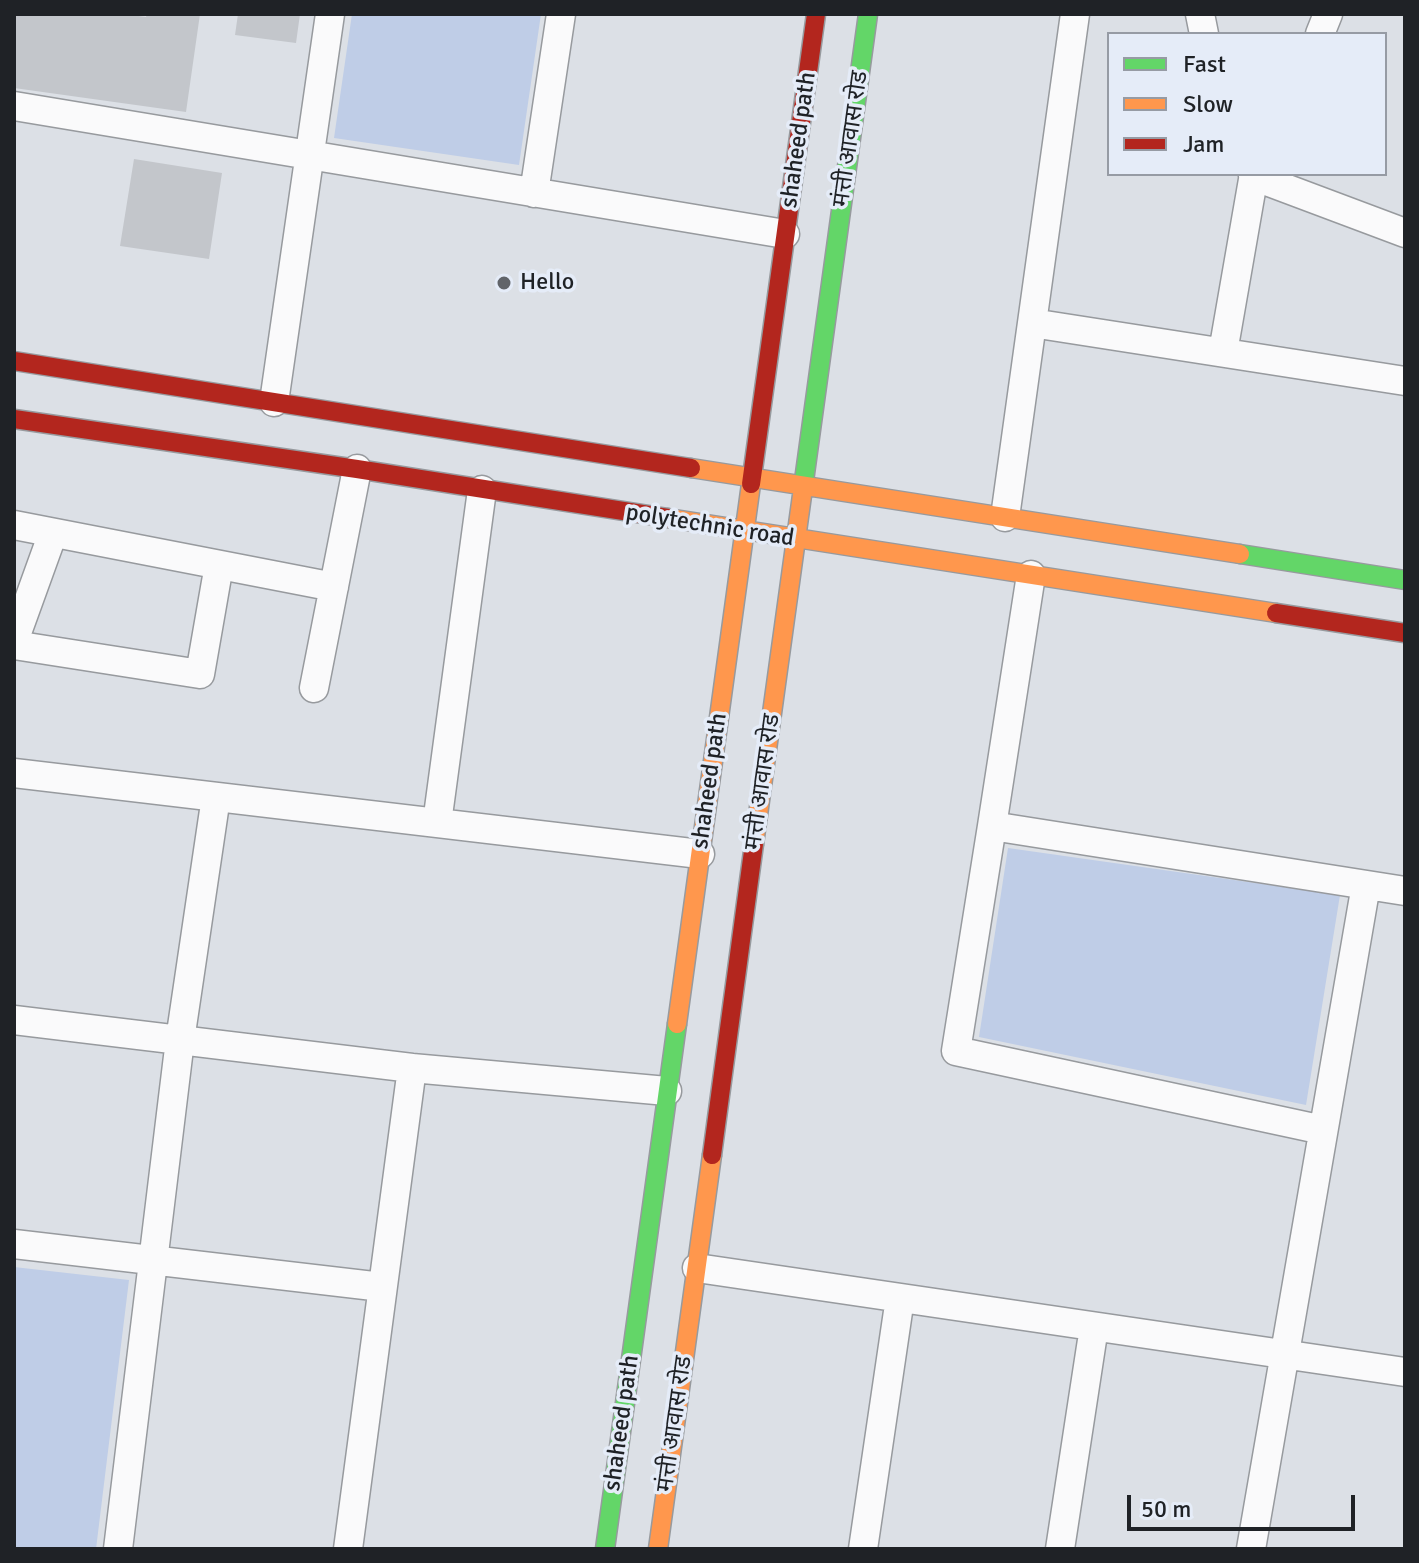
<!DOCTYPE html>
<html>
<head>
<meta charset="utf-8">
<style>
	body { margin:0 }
	#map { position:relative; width:1419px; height:1563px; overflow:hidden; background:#dce0e6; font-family:Signika,sans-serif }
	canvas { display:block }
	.frame { position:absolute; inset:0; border:16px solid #1f2226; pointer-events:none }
	.legend { position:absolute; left:1107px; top:32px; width:280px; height:144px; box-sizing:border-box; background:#e5ecf8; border:2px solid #969ba4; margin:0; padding:10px 14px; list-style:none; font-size:24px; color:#1f2226 }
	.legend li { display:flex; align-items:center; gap:16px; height:40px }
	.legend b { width:40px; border:2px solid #969ba4 }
	.scale { position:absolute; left:1127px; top:1495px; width:228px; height:36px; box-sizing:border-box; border:4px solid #1f2226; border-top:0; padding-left:10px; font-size:24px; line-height:28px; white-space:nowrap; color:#1f2226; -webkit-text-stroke:6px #e5ecf8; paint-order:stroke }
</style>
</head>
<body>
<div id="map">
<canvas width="1419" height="1563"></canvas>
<div class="frame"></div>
<ul class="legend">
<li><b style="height:10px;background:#63d668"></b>Fast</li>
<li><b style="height:10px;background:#ff974d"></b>Slow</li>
<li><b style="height:10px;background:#b3261e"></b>Jam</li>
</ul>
<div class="scale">50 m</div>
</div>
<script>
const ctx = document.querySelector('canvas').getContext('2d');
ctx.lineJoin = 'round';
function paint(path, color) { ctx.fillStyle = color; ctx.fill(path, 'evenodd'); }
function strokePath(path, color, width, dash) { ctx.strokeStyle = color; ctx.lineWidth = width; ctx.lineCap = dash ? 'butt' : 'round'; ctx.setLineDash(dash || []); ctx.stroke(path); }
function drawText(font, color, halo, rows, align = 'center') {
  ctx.font = font + ' Signika,"Noto Sans Devanagari",sans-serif'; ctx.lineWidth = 7; ctx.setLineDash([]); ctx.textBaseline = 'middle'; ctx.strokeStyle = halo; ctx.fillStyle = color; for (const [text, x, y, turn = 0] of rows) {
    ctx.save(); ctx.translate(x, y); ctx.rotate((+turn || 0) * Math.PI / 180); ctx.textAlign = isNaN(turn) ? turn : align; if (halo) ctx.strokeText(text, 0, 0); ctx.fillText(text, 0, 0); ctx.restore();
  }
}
paint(new Path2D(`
	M352,14H541L519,165L334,138Z
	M1008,848L1340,895L1306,1105L979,1037Z
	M14,1267L129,1280L96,1549H14Z`), '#bfcde7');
paint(new Path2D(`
	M14,14H124L146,17L147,14H200L186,112L14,88Z
	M238,14H300L296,43L235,35Z
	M134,159L222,173L209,259L120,246Z`), '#c3c6cb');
const street = new Path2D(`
	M1200,14L1204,34
	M1320,34L1328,14
	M14,106L785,234
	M1253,176L1405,233
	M534,193L561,14
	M1032,323L1405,381
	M1223,352L1254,174
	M274,402L330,14
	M1005,517L1075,14
	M14,525L334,587
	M1031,575L992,826L1405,891
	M14,641L53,533
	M14,645L200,674L219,565
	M314,688L357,469
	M14,773L700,854
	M437,823L482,490
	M992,826L956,1051L1323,1130
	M14,1020L412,1068L667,1091
	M14,1244L382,1287
	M697,1268L1405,1372
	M118,1549L180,1040L216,797
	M348,1549L412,1068
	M863,1549L900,1298
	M1060,1549L1094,1327
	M1251,1549L1366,885`);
const fast = new Path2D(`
	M803,488L868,14
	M1240,554L1405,580
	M605,1549L677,1024`);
const slow = new Path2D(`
	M691,468L1240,554
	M668,518L1276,613
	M754,844L803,488
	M677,1024L751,484
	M658,1549L712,1155`);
const jam = new Path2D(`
	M14,361L691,468
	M14,419L357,469L668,518
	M751,484L816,14
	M1276,613L1405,633
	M712,1155L754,844`);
strokePath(street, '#979a9e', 31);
strokePath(fast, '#979a9e', 21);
strokePath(slow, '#979a9e', 21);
strokePath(jam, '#979a9e', 21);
strokePath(street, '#fafafb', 28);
strokePath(fast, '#63d668', 18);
strokePath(slow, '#ff974d', 18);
strokePath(jam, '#b3261e', 18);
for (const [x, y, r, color] of [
	[504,283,8,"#616469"]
]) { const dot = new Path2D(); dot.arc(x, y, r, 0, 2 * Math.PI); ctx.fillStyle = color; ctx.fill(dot); strokePath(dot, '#e5ecf8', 3); }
drawText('24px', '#1f2226', '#e5ecf8', [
	["मंत्ती आवास रोड",851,139,-82],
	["shaheed path",799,140,-82],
	["polytechnic road",710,526,9],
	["shaheed path",710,781,-82],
	["मंत्ती आवास रोड",763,782,-82],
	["shaheed path",622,1423,-82],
	["मंत्ती आवास रोड",675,1424,-82]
]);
drawText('24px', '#1f2226', '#e5ecf8', [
	["Hello",520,283]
], 'left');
</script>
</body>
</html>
